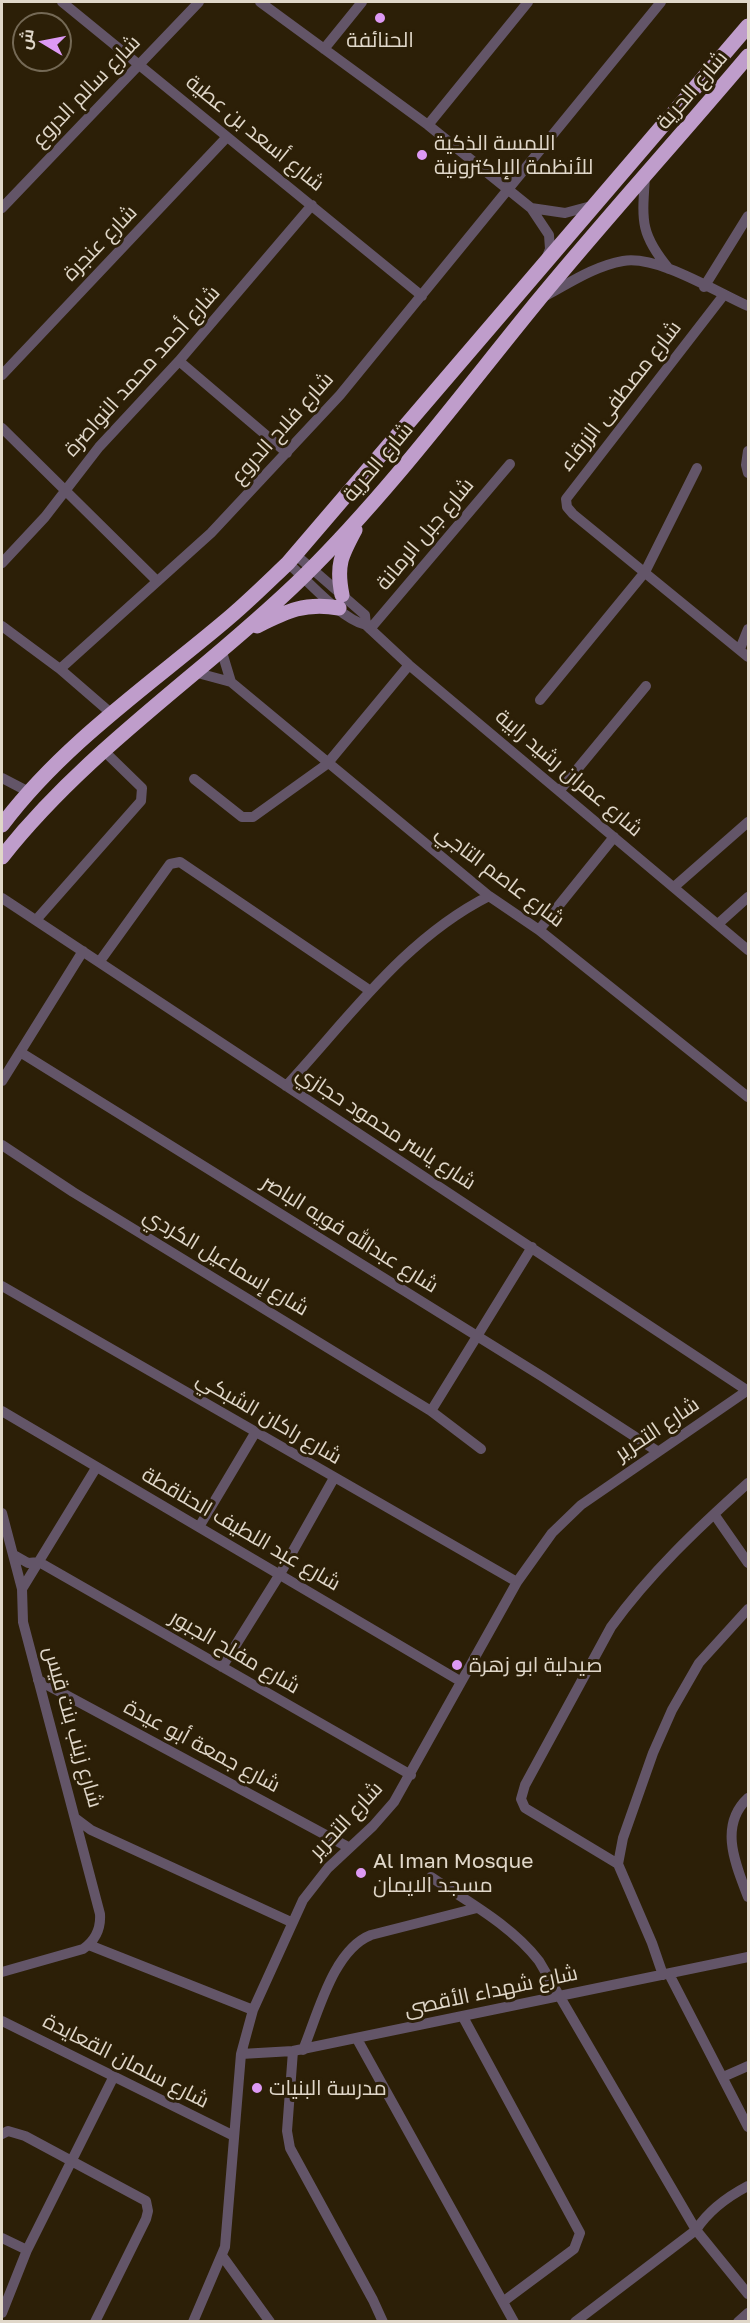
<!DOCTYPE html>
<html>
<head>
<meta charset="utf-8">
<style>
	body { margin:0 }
	#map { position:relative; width:750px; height:2323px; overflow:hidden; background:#2c1f07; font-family:"Golos Text",Cairo,sans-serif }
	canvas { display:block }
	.frame { position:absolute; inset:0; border:3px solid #e0d7c9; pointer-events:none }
	.north { position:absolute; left:12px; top:12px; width:60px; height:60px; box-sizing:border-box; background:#2c1f07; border:2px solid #746955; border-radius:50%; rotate:280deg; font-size:16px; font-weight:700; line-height:24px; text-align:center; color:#e0d7c9 }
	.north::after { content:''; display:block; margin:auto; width:21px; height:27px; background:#dd99f4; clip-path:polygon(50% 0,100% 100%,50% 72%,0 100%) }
</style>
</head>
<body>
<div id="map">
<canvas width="750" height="2323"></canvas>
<div class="frame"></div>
<div class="north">ش</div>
</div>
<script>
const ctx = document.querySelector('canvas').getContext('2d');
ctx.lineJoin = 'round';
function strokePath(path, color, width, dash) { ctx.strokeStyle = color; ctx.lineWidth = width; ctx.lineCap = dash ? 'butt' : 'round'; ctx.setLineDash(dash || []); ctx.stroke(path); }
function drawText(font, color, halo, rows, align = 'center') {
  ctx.font = font + ' "Golos Text",Cairo,sans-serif'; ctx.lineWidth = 6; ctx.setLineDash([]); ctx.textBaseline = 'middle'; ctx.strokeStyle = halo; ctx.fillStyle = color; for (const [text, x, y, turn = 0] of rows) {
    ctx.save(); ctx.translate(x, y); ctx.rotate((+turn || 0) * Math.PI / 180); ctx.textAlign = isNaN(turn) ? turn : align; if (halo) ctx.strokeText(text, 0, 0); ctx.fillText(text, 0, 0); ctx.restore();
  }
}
strokePath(new Path2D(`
	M62,2L422,296
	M260,2L428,125L531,208L549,235L550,249L546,259
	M324,49L362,2
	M428,125L528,2
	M645,177C642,221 640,234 669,269
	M2,208L199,2
	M531,208L565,213L595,205
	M704,287L748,216
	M547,295C571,282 595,266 623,261C658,255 716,292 748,306
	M723,296L566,499L567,507L573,514L748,657
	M179,361L287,453
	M2,375L226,138
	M2,428L157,581
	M748,451L746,465L748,473
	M296,555L365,615L366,625
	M2,563L45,517L99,447L179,361L312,205
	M288,563C308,581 341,619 366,625L409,665L748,950
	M2,626L60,669L112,714
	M370,629L510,464
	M221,649L231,682
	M740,649L748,629
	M60,669L211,533L340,395L661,2
	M194,672L231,682L489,896L539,930L748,1097
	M540,700L645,572L697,468
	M2,778L29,792
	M194,779L242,817H253L327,764L409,665
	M560,790L646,686
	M674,887L748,822
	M2,898L748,1391
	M36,920L141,801L142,788L102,749
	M718,924L748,897
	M539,930L614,837
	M100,961L170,864L180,862L369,990
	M20,1052L543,1377L657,1451
	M2,1081L83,951
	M286,1086C349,1018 404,939 489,896
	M2,1145L73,1192L431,1411L481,1449
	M2,1286L517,1582
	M2,1411L460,1681
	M431,1411L532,1247
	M2,1513L22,1589
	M714,1514L748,1563
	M199,1527L255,1433
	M14,1555L28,1563L39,1562L411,1775
	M222,1667L280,1574L334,1478
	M38,1680L348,1847
	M748,1798C718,1826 736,1865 748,1897
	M75,1818L91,1830L291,1922
	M618,1864L525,1808L521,1799L525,1785L611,1627C650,1573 699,1527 748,1483
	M431,1877C468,1902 511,1925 539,1961L696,2230L748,2294
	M89,1945L253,2010
	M2,1972L83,1949C96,1940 101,1929 100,1914L23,1622L22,1589L96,1468
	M669,1974L748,2127
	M663,1975L652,1943L618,1864L623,1838L653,1753L672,1710L699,1663L748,1609
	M463,2017L580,2233L574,2249L504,2301
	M2,2021L234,2136
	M357,2039L514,2322
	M303,2050C318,2014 333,1950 371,1935L477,1908
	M293,2051L287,2131L290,2148L373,2300L383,2322
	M241,2054L293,2051L748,1957
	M723,2077L748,2066
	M2,2134L8,2131L25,2136L146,2201L148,2211L146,2219L95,2322
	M2,2238L27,2250
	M223,2257L270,2322
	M2,2313L27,2250L114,2076
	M193,2322L225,2247L241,2054L253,2010L303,1900L328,1868L373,1826L394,1802L517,1582L552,1533L581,1505L748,1390
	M575,2322L696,2230C709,2210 727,2197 748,2186
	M738,2322L748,2313`), '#635568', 10);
strokePath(new Path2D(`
	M342,595C336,565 341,556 355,530
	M257,626C287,611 305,602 339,608
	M2,825C62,745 148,686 224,622C246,604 267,583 288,563L748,26
	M2,857C89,747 205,673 304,576C389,492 461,395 536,303C605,219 678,139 748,56`), '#bf9dcb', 15);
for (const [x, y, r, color] of [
	[380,18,6,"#dd99f4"],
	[422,155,6,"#dd99f4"],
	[457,1665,6,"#dd99f4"],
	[361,1873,6,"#dd99f4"],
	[257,2088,6,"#dd99f4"]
]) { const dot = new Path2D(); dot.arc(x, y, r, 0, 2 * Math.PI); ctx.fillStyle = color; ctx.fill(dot); strokePath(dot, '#2c1f07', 2); }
drawText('21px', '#e0d7c9', '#2c1f07', [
	["الحنائفة",380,40,"center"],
	["اللمسة الذكية",434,143],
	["للأنظمة الإلكترونية",434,167],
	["صيدلية ابو زهرة",469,1665],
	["Al Iman Mosque",373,1861],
	["مسجد الايمان",373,1885],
	["مدرسة البنيات",269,2088]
], 'left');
drawText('21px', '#e0d7c9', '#2c1f07', [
	["شارع الحرية",692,90,-49],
	["شارع سالم الدروع",86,91,-46],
	["شارع أسعد بن عطية",255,133,39],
	["شارع عنجرة",100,243,-46],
	["شارع أحمد محمد النواصرة",142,371,-48],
	["شارع مصطفى الزرقاء",620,396,-52],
	["شارع فلاح الدروع",282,428,-48],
	["شارع الحرية",378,462,-50],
	["شارع جبل الرمانة",425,534,-50],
	["شارع عمران رشيد رابية",569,773,40],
	["شارع عاصم التاجي",500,876,37],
	["شارع ياسر محمود حجازي",386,1128,33],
	["شارع عبدالله فويه الباصر",350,1234,32],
	["شارع إسماعيل الكردي",226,1262,31],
	["شارع راكان الشبكي",269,1418,30],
	["شارع التحرير",657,1429,-34],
	["شارع عبد اللطيف الحناقطة",241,1529,30],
	["شارع مفلح الجبور",235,1652,30],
	["شارع زينب بنت قيس",73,1727,74],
	["شارع جمعة أبو عيدة",202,1746,28],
	["شارع التحرير",346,1820,-47],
	["شارع شهداء الأقصى",491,1991,-12],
	["شارع سلمان القعايدة",126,2061,27]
]);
</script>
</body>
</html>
